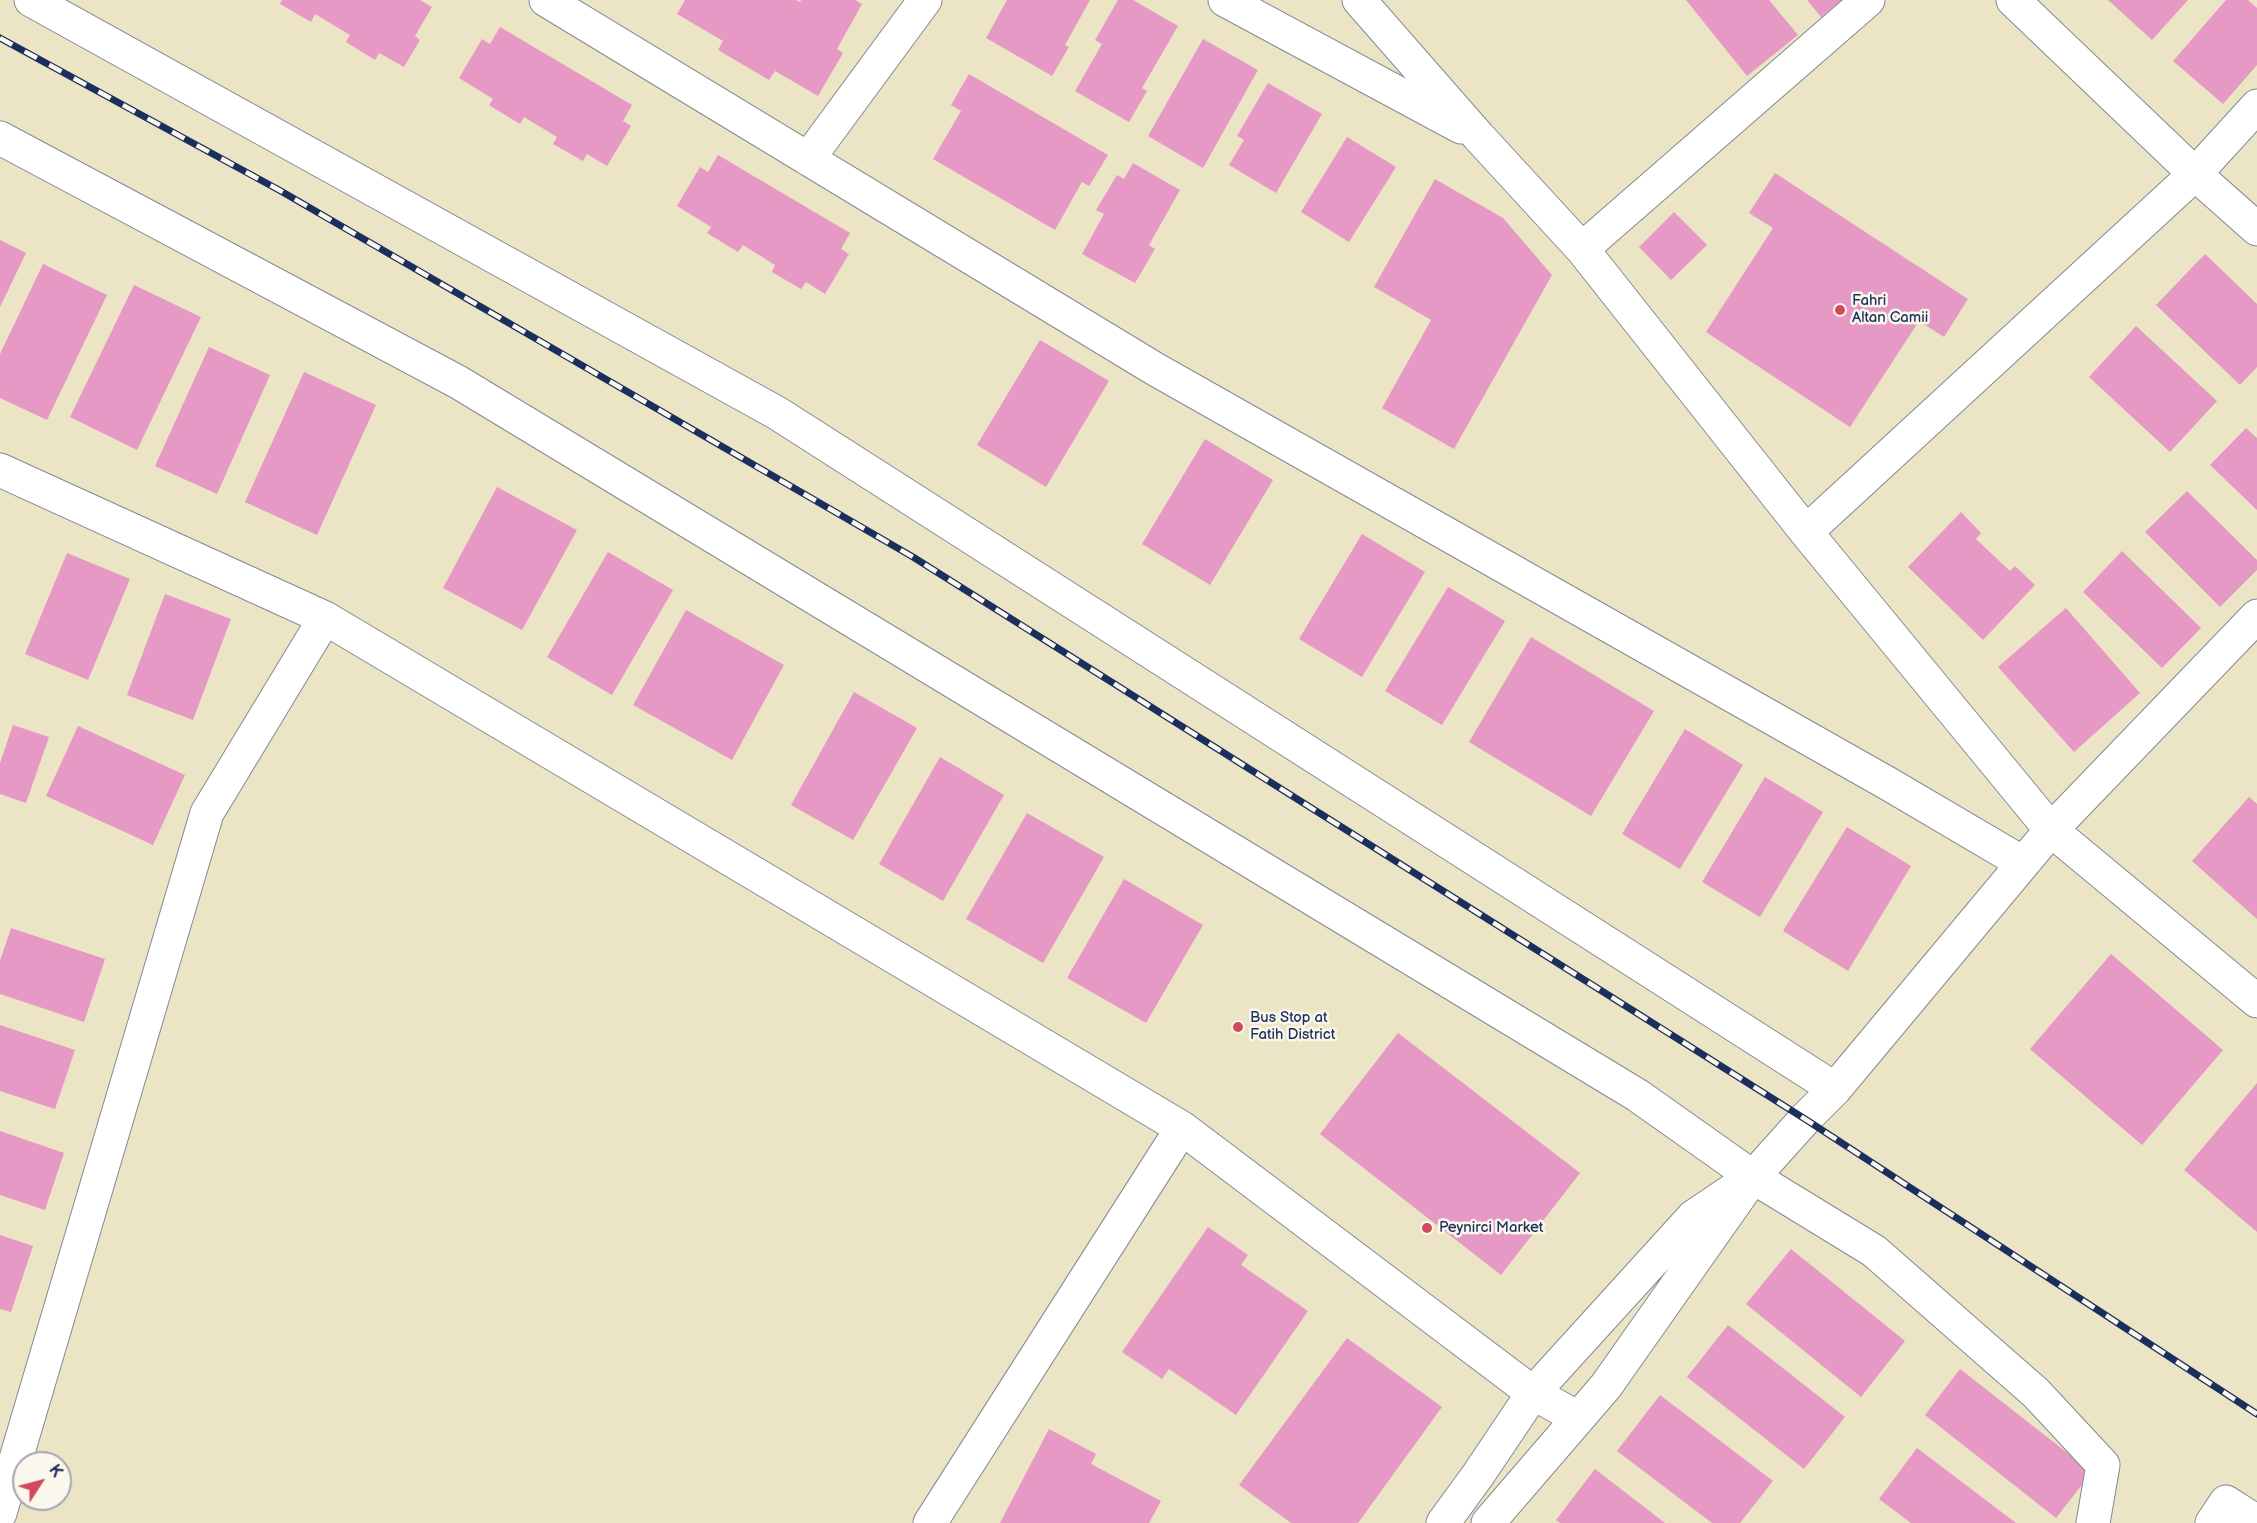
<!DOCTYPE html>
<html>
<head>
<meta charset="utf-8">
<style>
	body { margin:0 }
	#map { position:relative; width:2257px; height:1523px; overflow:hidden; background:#ebe4c5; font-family:"Balsamiq Sans",sans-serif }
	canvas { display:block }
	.north { position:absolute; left:12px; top:1451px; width:60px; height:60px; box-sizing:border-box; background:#fbf7ec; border:2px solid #a1a7b3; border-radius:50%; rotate:54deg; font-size:16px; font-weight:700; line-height:24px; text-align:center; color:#1b2f5e }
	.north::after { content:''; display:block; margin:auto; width:21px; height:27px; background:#d1495b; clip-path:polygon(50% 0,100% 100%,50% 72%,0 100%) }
</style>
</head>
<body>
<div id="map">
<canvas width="2257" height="1523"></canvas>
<div class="north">K</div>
</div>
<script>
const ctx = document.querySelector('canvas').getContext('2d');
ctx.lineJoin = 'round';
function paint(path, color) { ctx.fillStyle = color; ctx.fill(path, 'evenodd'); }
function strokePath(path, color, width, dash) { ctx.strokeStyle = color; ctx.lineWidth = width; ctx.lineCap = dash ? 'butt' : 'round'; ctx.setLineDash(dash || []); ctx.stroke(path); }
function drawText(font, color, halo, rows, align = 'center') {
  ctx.font = font + ' "Balsamiq Sans",sans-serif'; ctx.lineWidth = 5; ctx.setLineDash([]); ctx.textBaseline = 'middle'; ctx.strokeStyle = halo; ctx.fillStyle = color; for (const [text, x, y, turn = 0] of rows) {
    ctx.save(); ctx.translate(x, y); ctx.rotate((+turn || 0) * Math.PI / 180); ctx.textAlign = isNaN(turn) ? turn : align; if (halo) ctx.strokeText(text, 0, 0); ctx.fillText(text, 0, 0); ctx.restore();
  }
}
paint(new Path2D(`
	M282,0H420L432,7L415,36L420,40L404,67L379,53L375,60L346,42L350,35L315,14L311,22L280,4Z
	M685,0H796L800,2L801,0H855L862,4L837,49L843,53L818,96L775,71L769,80L718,50L723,41L677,14Z
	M1007,0H1090L1065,45L1069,47L1052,76L986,38Z
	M1118,0H1133L1178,26L1142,88L1147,91L1129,122L1075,91L1102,44L1095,40Z
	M1686,0H1769L1798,35L1747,76Z
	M1807,0H1842L1821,17Z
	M2108,0H2188L2152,40Z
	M2226,0H2248L2257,8V65L2223,104L2173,61Z
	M500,27L632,105L623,121L631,126L607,166L587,154L583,161L553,144L557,137L524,117L520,124L489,105L493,99L459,78L482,39L490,44Z
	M1203,39L1258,70L1203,168L1148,136Z
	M969,74L1108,155L1089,186L1082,182L1055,230L933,159L961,111L951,105Z
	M1268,83L1322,114L1276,193L1229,165L1244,140L1237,136Z
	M1347,137L1396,167L1349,242L1301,212Z
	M718,155L850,233L841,249L849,254L825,294L806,282L801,289L772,272L775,265L743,245L738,252L707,233L711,227L677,206L700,167L708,172Z
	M1133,163L1180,190L1149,245L1155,249L1135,283L1082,254L1104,214L1096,210L1117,175L1124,179Z
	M1775,173L1968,299L1944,337L1919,321L1850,427L1706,332L1773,228L1749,213Z
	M1435,179L1503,218L1552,275L1454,449L1382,408L1431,320L1374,287Z
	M1674,212L1707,245L1671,280L1639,247Z
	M0,240L26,253L0,307Z
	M2205,254L2257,304V367L2240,385L2156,305Z
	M43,264L107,295L47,420L0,398V354Z
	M134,285L201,317L137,450L70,417Z
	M2136,326L2217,401L2170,452L2089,377Z
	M1040,340L1109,381L1046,487L977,445Z
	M209,347L270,375L217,494L155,466Z
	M304,372L376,405L317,535L245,502Z
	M2246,428L2257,438V510L2210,465Z
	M1205,439L1273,480L1210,585L1142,544Z
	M497,487L577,530L522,630L443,588Z
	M2187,491L2257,560V570L2220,607L2145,532Z
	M1961,512L1981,533L1976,539L2010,571L2015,566L2035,585L1983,640L1908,567Z
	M1362,534L1425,572L1362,677L1299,639Z
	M2122,551L2201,628L2162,668L2083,592Z
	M608,552L673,590L612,695L547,657Z
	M67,553L130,579L88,680L25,654Z
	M1448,587L1505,621L1442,725L1385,691Z
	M165,594L231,619L193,720L127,695Z
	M2066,608L2140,693L2074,752L1998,667Z
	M686,610L784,665L732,760L633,705Z
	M1531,637L1654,711L1591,816L1469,742Z
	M854,692L917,728L853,840L791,805Z
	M13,725L49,737L26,803L0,794V763Z
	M78,726L185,775L153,845L46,796Z
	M1685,729L1743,765L1680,869L1622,834Z
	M940,757L1004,795L943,901L879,864Z
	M1765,777L1823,812L1760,917L1702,882Z
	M2249,797L2257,804V919L2192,861Z
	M1027,813L1104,857L1043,963L966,919Z
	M1847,827L1911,866L1848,971L1783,931Z
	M1124,879L1203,925L1146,1023L1067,978Z
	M11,928L105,959L84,1022L0,994V961Z
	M2111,954L2223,1050L2142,1145L2030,1049Z
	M0,1025L75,1050L55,1109L0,1091Z
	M1398,1033L1580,1173L1501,1275L1320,1134Z
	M2257,1083V1232L2184,1170Z
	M0,1131L64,1153L45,1210L0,1195Z
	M1208,1227L1248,1255L1241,1265L1308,1311L1236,1415L1169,1369L1162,1379L1122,1352Z
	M0,1235L33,1246L11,1312L0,1309Z
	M1791,1249L1905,1341L1861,1397L1746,1304Z
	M1728,1325L1845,1417L1804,1469L1687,1377Z
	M1347,1338L1442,1407L1358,1523H1291L1239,1485Z
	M1960,1369L2092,1472L2056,1518L1925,1415Z
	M1660,1395L1773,1481L1740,1523H1712L1617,1451Z
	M1049,1429L1096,1454L1091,1464L1161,1501L1149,1523H1000Z
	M1917,1448L2016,1523H1911L1879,1499Z
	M1595,1469L1665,1523H1560L1556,1520Z`), '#e699c5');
const street = new Path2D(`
	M31,0L777,413L1835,1089
	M546,0L1155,369L1887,783L2023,863
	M1225,0L1461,127
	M1359,0L1479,137L1582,249L1806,532L2051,830L2257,1001
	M2013,0L2195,174L2257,229
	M0,138L458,382L1637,1095L1753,1177L1874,1251L2036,1393L2103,1465L2093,1523
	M808,159L925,0
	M1582,249L1868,0
	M0,470L325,618L1182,1128L1533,1393L1578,1418
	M1806,532L2195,174L2257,106
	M0,1513L207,813L325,618
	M930,1523L1182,1128
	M1443,1523L1478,1475L1533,1393L1693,1217L1736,1188
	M1488,1523L1606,1386L1753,1177L1805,1119L1835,1089L2051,830L2257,616
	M2212,1523L2226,1502L2257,1522`);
strokePath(street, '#838a92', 35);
strokePath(street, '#fff', 33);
const rail = new Path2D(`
	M0,38L279,190L913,557L1805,1119L2257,1414`);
strokePath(rail, '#1b2f5e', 7);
strokePath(rail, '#fbf7ec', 4.5, [14]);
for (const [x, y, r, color] of [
	[1840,310,6,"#d1495b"],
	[1238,1027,6,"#d1495b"],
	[1427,1228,6,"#d1495b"]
]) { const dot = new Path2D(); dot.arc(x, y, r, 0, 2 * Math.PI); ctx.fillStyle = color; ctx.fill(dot); strokePath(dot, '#fbf7ec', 2); }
drawText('15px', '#1b2f5e', '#fbf7ec', [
	["Fahri",1852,301],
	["Altan Camii",1852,318],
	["Bus Stop at",1250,1018],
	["Fatih District",1250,1035],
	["Peynirci Market",1439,1228]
], 'left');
</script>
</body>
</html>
